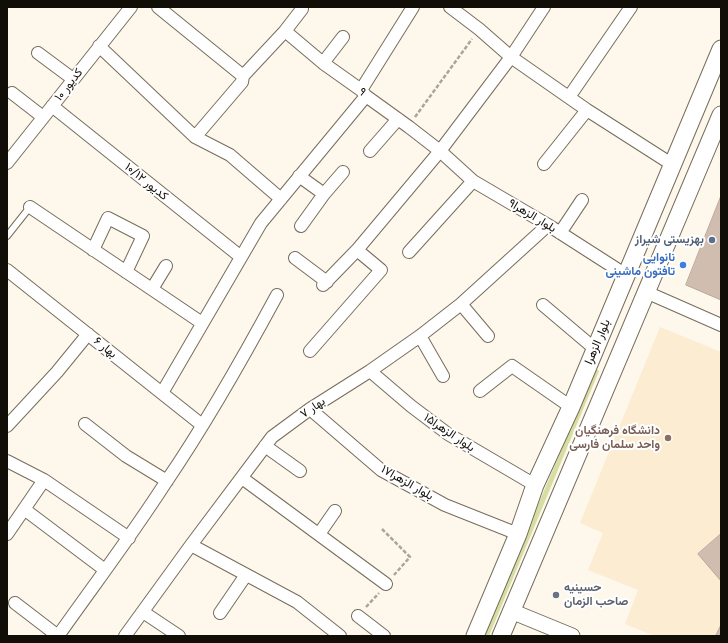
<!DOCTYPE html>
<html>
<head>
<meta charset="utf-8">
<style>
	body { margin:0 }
	#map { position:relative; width:728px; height:643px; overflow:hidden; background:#fef7eb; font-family:"DM Sans",sans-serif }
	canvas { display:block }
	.frame { position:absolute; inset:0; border:8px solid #110d07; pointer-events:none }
</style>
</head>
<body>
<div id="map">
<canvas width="728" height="643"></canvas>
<div class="frame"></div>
</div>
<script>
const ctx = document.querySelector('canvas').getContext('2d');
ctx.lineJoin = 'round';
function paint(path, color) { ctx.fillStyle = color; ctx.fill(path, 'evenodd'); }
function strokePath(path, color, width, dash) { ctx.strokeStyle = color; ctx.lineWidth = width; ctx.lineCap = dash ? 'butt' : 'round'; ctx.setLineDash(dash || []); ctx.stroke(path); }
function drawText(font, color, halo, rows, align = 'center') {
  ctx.font = font + ' "DM Sans",Vazirmatn,sans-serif'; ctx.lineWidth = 4; ctx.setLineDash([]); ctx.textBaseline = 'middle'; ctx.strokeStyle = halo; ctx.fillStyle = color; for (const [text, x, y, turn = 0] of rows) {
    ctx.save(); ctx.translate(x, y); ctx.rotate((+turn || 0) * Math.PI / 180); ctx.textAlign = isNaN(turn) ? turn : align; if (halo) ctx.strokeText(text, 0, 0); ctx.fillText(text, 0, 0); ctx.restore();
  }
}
paint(new Path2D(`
	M660,327L721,352V636H655L625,624L638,590L588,570L603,533L580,523Z`), '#fcecd1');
paint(new Path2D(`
	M596,369L599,371L489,636H482Z`), '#d6dea1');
const building = new Path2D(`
	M721,196V300L686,285Z
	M721,534V581L698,554Z
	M721,625V636H716Z`);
paint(building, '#d0bdaf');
strokePath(building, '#b9a799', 1);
const service = new Path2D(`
	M7,236L30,207`);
const minor = new Path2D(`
	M158,7L243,76
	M450,7L479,29L511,57L587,110L673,165
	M285,31L323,63L361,90L366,96L409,127L440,151L473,181L548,225L626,275
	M99,46L195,137L230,155L281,199
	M38,53L73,79
	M323,63L343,37
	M361,90L413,7
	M12,93L43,117
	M569,97L631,7
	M52,106L241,257
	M195,137L242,82L243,76L285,31L302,9
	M370,151L398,119
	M7,163L131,7
	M544,164L587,110
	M299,176L324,194
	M30,207L202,323
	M301,226L324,194L343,172
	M560,233L582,200
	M93,250L108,218L143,236L126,272
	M409,252L473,181
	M295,258L327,282
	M7,270L202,425
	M323,285L357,250L440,151L511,57L544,7
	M152,289L166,266
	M646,292L721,325
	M461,304L488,336
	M543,305L595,349
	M420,336L443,376
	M310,351L381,270L357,250
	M370,371L411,406L448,434L535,485
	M480,391L512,366L571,407
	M162,393L261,223L366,96
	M310,409L381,470L445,505L518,534
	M85,424L126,456L167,481
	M7,426L57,372L88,334
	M265,446L300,471
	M7,461L44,480L129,538
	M242,478L386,584
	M24,509L105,570
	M7,534L44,480
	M319,534L335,511
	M191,545L297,602L340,636
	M15,603L58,636
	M143,612L179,636
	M220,613L246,575
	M358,616L384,636
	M58,636C94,585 132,535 166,482C207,422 243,358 277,295
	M125,636L191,545L272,437L310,409L370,371L420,336L461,304L548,225`);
const tertiary = new Path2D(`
	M511,611L572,636`);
const secondary = new Path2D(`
	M475,636L518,534L535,485L571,407L721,49
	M501,636L721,115`);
strokePath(service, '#776d5c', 8);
strokePath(minor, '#776d5c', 14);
strokePath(tertiary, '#776d5c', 17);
strokePath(secondary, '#776d5c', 19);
strokePath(new Path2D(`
	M415,117L472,39
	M382,529L410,557L394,575
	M366,607L379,593`), '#aaa49a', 2.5, [4, 2]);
strokePath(service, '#fff', 6);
strokePath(minor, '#fff', 12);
strokePath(tertiary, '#fff', 15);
strokePath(secondary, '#fff', 17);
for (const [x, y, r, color] of [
	[712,240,4,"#5c6f8a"],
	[683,265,4,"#3f7fe0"],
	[668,438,4,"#8d6e63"],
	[556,595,4,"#6b7280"]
]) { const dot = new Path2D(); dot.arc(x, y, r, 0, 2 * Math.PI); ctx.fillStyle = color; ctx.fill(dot); strokePath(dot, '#fff', 1.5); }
drawText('12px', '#110d07', '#fff', [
	["کدیور ۱۰",69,85,-52],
	["۹",362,92,42],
	["کدیور ۱۰/۱۲",146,182,39],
	["بلوار الزهرا۹",532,216,31],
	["بلوار الزهرا",598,342,-67],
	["بهار ۶",105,348,39],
	["بهار ۷",313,408,-34],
	["بلوار الزهرا۱۵",449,433,34],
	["بلوار الزهرا۱۷",407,483,30]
]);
drawText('bold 12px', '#4e5e75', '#fff', [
	["بهزیستی شیراز",704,240]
], 'right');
drawText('bold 12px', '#366cbe', '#fff', [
	["نانوایی",675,258],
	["تافتون ماشینی",675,272]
], 'right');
drawText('bold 12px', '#785e54', '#fff', [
	["دانشگاه فرهنگیان",660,431],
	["واحد سلمان فارسی",660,445]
], 'right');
drawText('bold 12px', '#5b616d', '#fff', [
	["حسینیه",564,588],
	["صاحب الزمان",564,602]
], 'left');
</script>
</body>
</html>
